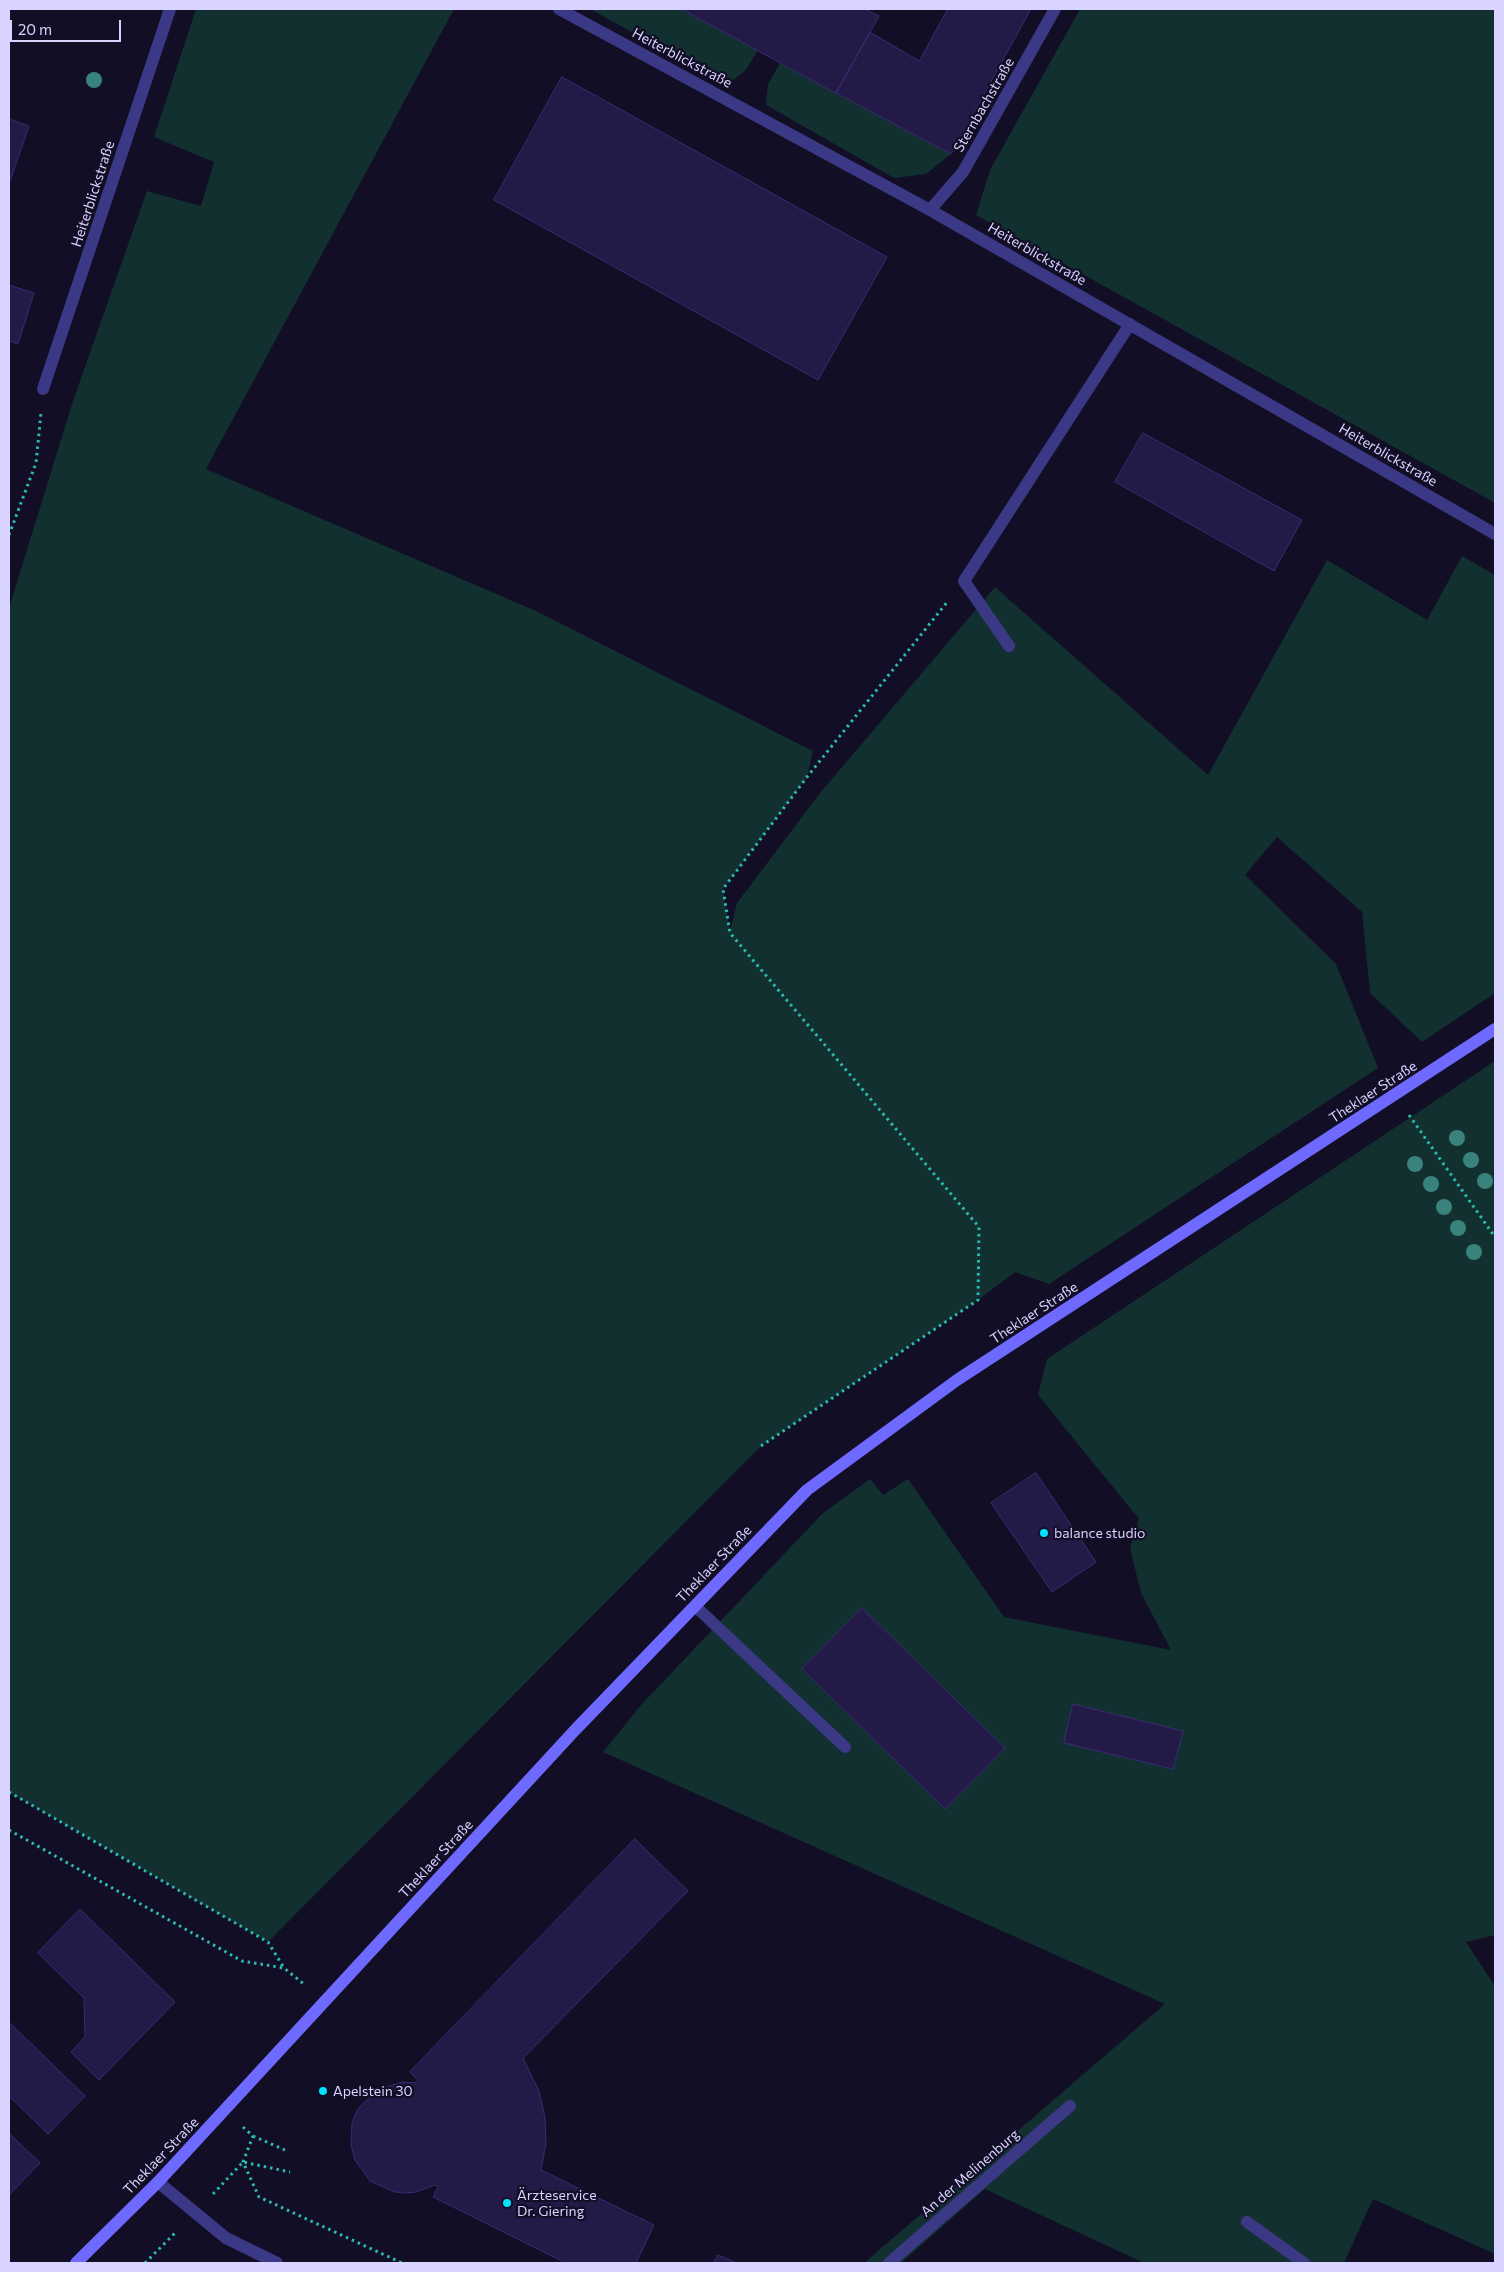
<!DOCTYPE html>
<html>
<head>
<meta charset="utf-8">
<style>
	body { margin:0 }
	#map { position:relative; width:1504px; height:2272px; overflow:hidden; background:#120e26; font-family:Commissioner,sans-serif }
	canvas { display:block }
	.frame { position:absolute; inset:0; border:10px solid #d9d3ff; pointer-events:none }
	.scale { position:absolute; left:10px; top:20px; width:111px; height:22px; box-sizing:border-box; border:2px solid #d9d3ff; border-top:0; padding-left:6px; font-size:15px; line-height:18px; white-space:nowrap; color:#d9d3ff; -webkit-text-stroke:4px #120e26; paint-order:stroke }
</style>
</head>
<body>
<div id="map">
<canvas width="1504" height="2272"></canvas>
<div class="frame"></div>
<div class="scale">20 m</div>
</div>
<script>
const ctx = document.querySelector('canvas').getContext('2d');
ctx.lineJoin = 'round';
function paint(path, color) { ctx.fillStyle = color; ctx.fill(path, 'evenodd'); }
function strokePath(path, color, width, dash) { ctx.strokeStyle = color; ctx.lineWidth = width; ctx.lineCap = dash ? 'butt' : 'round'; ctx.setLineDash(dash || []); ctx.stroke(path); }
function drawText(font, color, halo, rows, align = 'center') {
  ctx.font = font + ' Commissioner,sans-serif'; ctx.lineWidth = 4.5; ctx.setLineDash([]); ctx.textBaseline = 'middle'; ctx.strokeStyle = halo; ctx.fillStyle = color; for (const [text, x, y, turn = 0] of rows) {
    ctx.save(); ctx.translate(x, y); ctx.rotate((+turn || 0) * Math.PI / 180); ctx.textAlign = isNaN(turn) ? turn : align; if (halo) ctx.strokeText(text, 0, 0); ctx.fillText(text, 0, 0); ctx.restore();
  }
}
paint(new Path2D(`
	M196,9H454L206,469L536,611L813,751L807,777L723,889L730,931L737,903L820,793L995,587L1208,775L1327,560L1427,620L1462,556L1495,575V993L1422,1042L1370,993L1362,912L1277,837L1245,875L1336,964L1378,1068L1049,1284L1015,1272L978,1300L761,1446L268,1942L9,1792V608L73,401L147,191L201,206L214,162L154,137Z
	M590,9H682L758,50L746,70L727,85Z
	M1080,9H1495V503L976,215L990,170Z
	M780,63L951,154L926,174L894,178L766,105L768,84Z
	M1495,1061V1935L1466,1942L1495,1986V2254L1373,2199L1344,2263H1144L985,2189L901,2263H864L1165,2004L603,1752L642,1704L822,1514L870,1479L883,1495L908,1479L1004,1617L1171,1650L1141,1593L1130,1548L1139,1519L1038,1395L1047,1359Z`), '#11302f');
const building = new Path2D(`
	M682,9H865L879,16L836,93Z
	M948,9H1031L951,154L836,93L870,32L919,61Z
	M562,77L887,257L818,380L494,200Z
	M9,119L29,126L9,184Z
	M9,285L34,293L18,344L9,341Z
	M1143,433L1302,520L1274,571L1115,482Z
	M1036,1473L1096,1562L1052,1592L991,1503Z
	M862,1608L1005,1748L945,1809L802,1669Z
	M1073,1704L1183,1731L1173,1769L1064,1743Z
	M635,1839L688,1891L523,2058L539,2091L545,2118L546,2143L541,2170L654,2225L636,2263H566L433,2197L438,2187L435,2185L416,2192L405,2193L395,2192L370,2181L355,2160L351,2145L352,2122L358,2109L377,2090L402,2082L415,2083L418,2080L410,2072Z
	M80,1909L175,2002L99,2080L71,2052L85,2037L84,1998L38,1953Z
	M9,2022L85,2096L48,2134L9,2096Z
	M9,2133L40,2163L9,2195Z
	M718,2255L737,2263H714Z`);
paint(building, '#231a48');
strokePath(building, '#3a2b74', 1);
strokePath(new Path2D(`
	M9,535L36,463L41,413
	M1409,1115L1495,1237
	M761,1446L978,1300L979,1227L730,933L723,889L807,777L948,601
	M9,1792L268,1942L284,1968
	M9,1830L242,1961L284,1968L305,1985
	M243,2127L253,2136L243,2162L259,2197L402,2263
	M253,2136L285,2150
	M213,2194L243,2162L290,2172
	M145,2263L177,2231`), '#2bbbb3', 3, [2.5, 4]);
strokePath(new Path2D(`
	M1009,646L964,581L1130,324
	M695,1606L845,1747
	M1247,2222L1304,2263`), '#3b3886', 12);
strokePath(new Path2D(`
	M559,9L930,210L1495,534
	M930,210L963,172L1055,9
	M43,389L170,9
	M889,2263L1070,2106`), '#3b3886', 12);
strokePath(new Path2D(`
	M158,2182L226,2238L277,2263`), '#3b3886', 12);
strokePath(new Path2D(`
	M76,2263L158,2182L576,1729L807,1490L957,1380L1495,1029`), '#6f6aff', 12);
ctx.fillStyle = '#3a837c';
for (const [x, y] of [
	[94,80],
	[1457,1138],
	[1471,1160],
	[1415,1164],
	[1485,1181],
	[1431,1184],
	[1444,1207],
	[1458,1228],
	[1474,1252]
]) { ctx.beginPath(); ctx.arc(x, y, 8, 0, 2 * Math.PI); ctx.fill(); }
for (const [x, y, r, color] of [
	[1044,1533,5,"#00e3fe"],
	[323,2091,5,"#00e3fe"],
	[507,2203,5,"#00e3fe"]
]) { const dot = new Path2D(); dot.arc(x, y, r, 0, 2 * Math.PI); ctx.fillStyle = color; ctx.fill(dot); strokePath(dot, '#120e26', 2); }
drawText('14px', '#d9d3ff', '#120e26', [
	["Heiterblickstraße",682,58,28],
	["Sternbachstraße",984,105,-60],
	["Heiterblickstraße",93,194,-72],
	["Heiterblickstraße",1037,254,30],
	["Heiterblickstraße",1388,455,30],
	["Theklaer Straße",1373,1092,-33],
	["Theklaer Straße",1034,1313,-33],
	["Theklaer Straße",714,1564,-46],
	["Theklaer Straße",436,1859,-47],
	["Theklaer Straße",161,2156,-46],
	["An der Melinenburg",970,2173,-41]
]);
drawText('14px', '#d9d3ff', '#120e26', [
	["balance studio",1054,1533],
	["Apelstein 30",333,2091],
	["Ärzteservice",517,2195],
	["Dr. Giering",517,2211]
], 'left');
</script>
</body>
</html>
